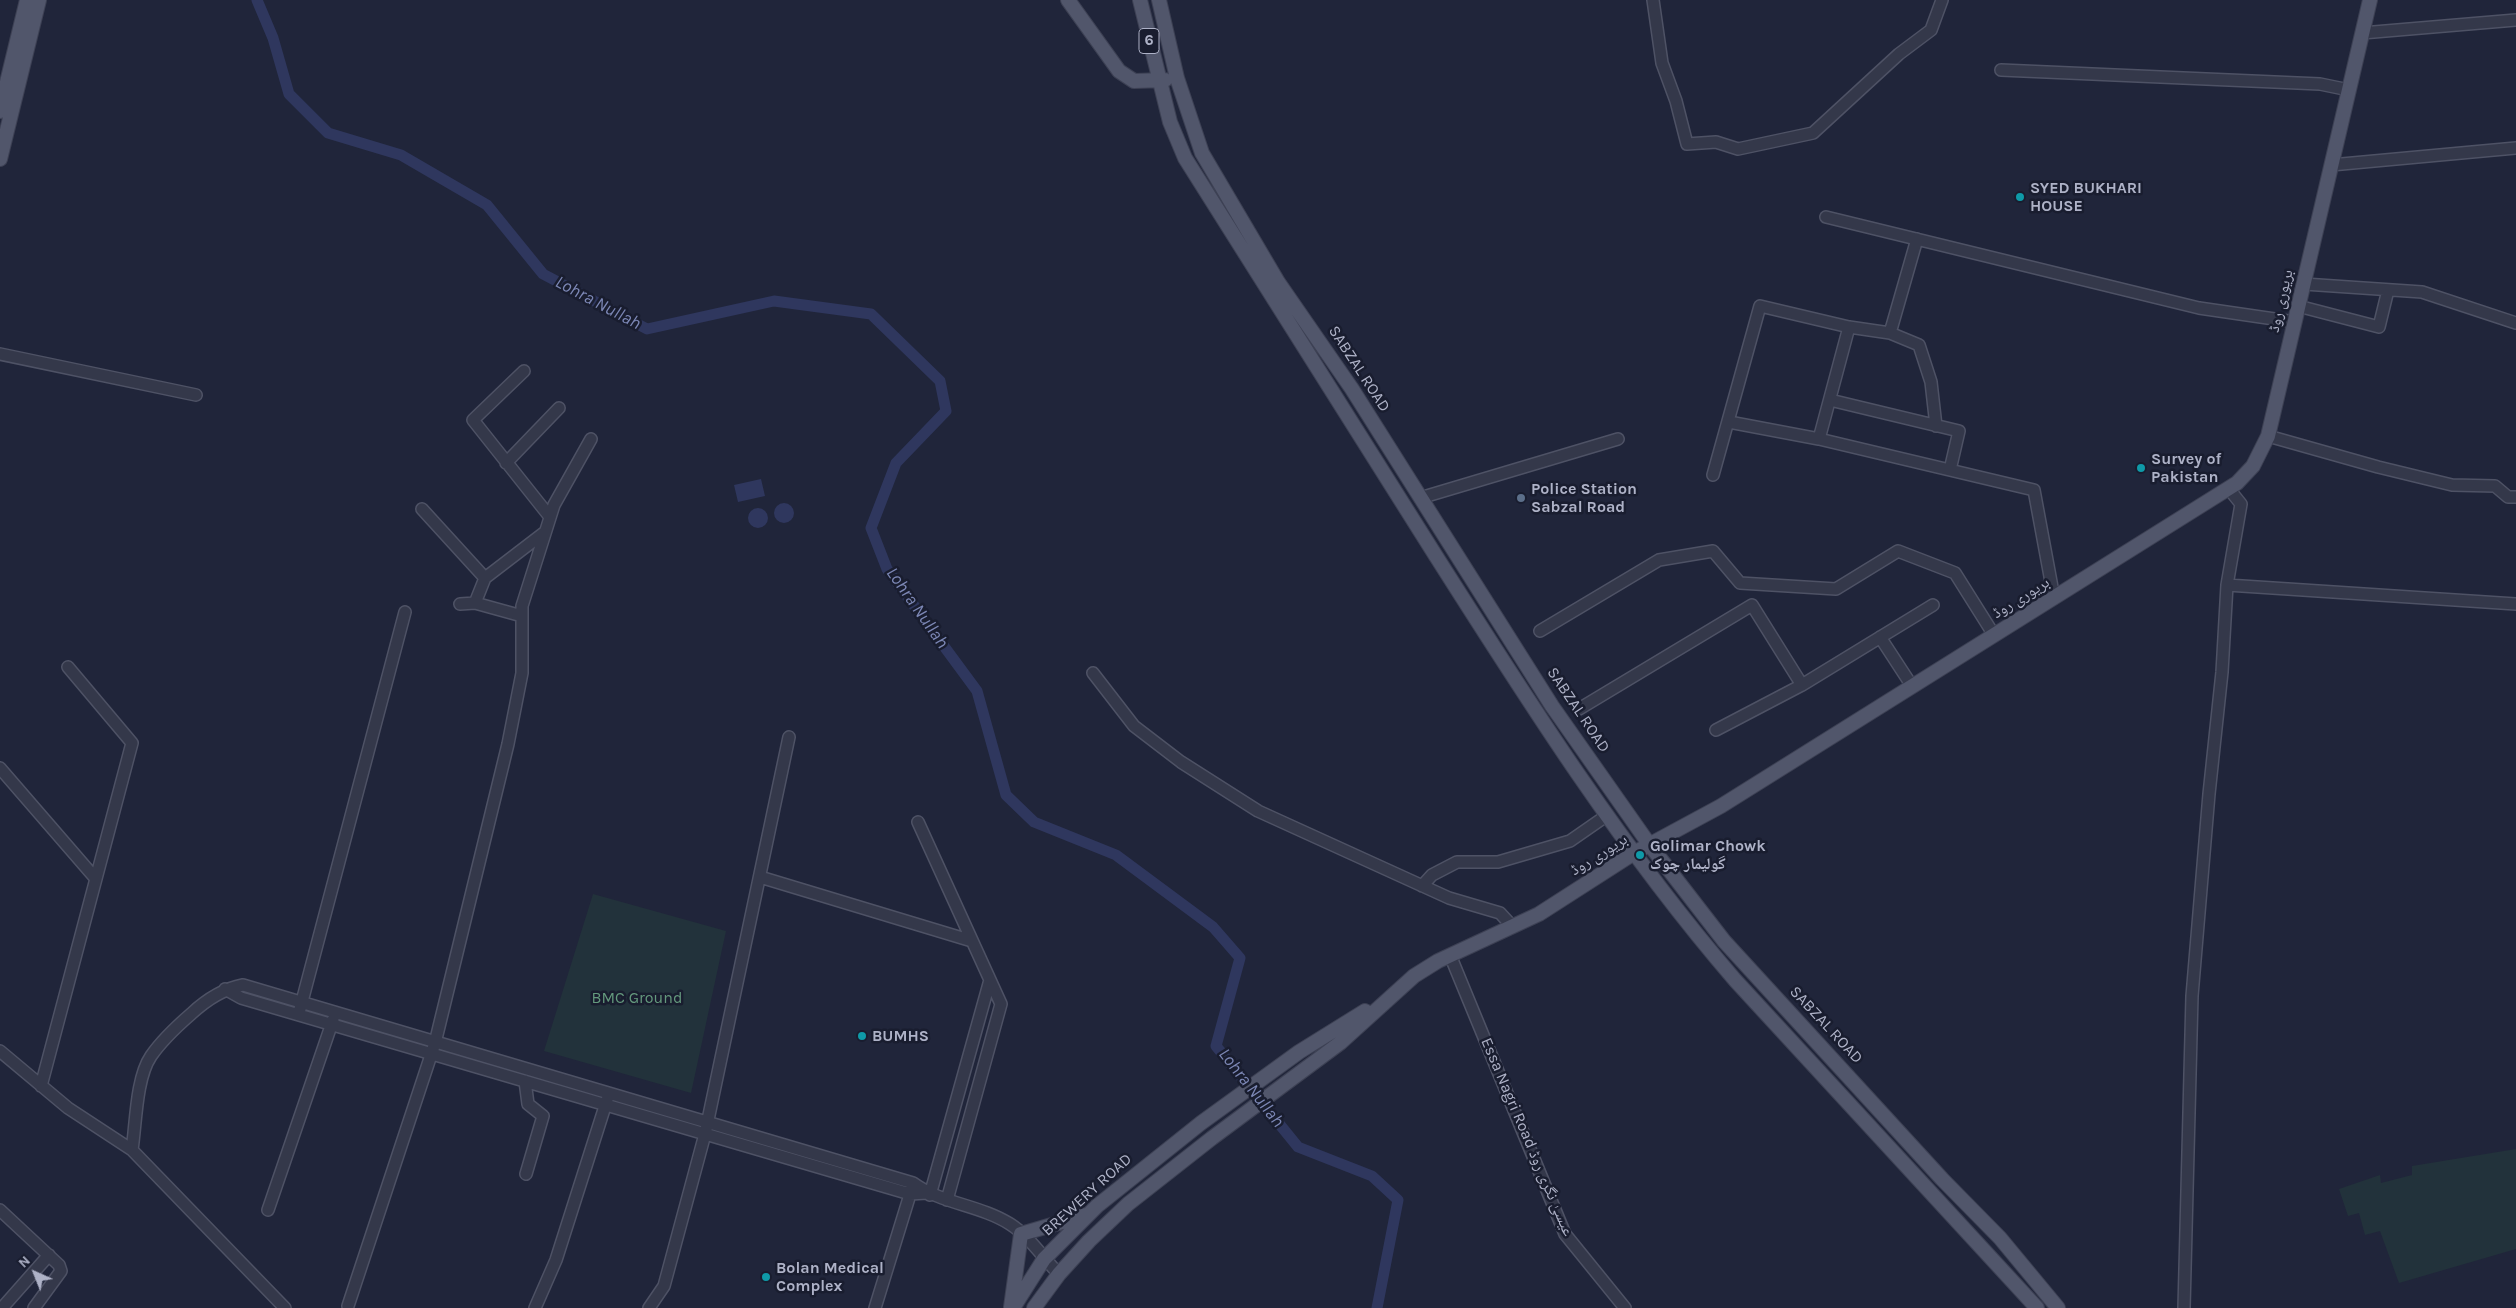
<!DOCTYPE html>
<html>
<head>
<meta charset="utf-8">
<style>
	body { margin:0 }
	#map { position:relative; width:2516px; height:1308px; overflow:hidden; background:#20253a; font-family:Karla,sans-serif }
	canvas { display:block }
	.north { position:absolute; left:10px; top:1248px; width:50px; height:50px; -webkit-text-stroke:4px #191d2f; paint-order:stroke; rotate:316deg; font-size:14px; font-weight:700; line-height:20px; text-align:center; color:#aeb2c7 }
	.north::after { content:''; display:block; margin:auto; width:18px; height:22px; background:#aeb2c7; clip-path:polygon(50% 0,100% 100%,50% 72%,0 100%) }
</style>
</head>
<body>
<div id="map">
<canvas width="2516" height="1308"></canvas>
<div class="north">N</div>
</div>
<script>
const ctx = document.querySelector('canvas').getContext('2d');
ctx.lineJoin = 'round';
function paint(path, color) { ctx.fillStyle = color; ctx.fill(path, 'evenodd'); }
function strokePath(path, color, width, dash) { ctx.strokeStyle = color; ctx.lineWidth = width; ctx.lineCap = dash ? 'butt' : 'round'; ctx.setLineDash(dash || []); ctx.stroke(path); }
function drawText(font, color, halo, rows, align = 'center') {
  ctx.font = font + ' Karla,"Noto Naskh Arabic",sans-serif'; ctx.lineWidth = 5; ctx.setLineDash([]); ctx.textBaseline = 'middle'; ctx.strokeStyle = halo; ctx.fillStyle = color; for (const [text, x, y, turn = 0] of rows) {
    ctx.save(); ctx.translate(x, y); ctx.rotate((+turn || 0) * Math.PI / 180); ctx.textAlign = isNaN(turn) ? turn : align; if (halo) ctx.strokeText(text, 0, 0); ctx.fillText(text, 0, 0); ctx.restore();
  }
}
paint(new Path2D(`
	M593,894L726,931L691,1093L544,1051Z
	M2516,1149V1249L2399,1283L2380,1231L2365,1235L2359,1213L2348,1216L2339,1189L2380,1175L2381,1183L2412,1175V1166Z`), '#22323b');
paint(new Path2D(`
	M761,479L765,496L738,502L734,485Z
	M774 513a10 10 0 1 1 20 0a10 10 0 1 1-20 0Z
	M748 518a10 10 0 1 1 20 0a10 10 0 1 1-20 0Z`), '#2f375e');
strokePath(new Path2D(`
	M257,0L273,38L289,94L328,133L401,155L487,205L543,274L647,329L774,301L871,314L940,381L946,411L896,463L871,528L887,569L977,691L1006,795L1034,822L1116,855L1213,927L1240,958L1216,1046L1298,1147L1372,1176L1398,1200L1377,1308`), '#2f375e', 11);
const minor = new Path2D(`
	M1653,0L1662,63L1676,101L1687,144L1716,142L1738,149L1813,133L1899,54L1931,30L1942,0
	M2362,33L2516,20
	M2001,70L2320,84L2349,90
	M2331,165L2516,148
	M1826,217L2199,308L2295,322
	M2304,284L2422,292L2516,323
	M2298,306L2379,327L2388,290
	M1890,333L1917,239
	M0,354L196,395
	M524,371L473,420L550,517
	M1830,400L1959,431L1950,470
	M1729,422L1819,439L2034,490L2054,598
	M2268,436L2378,467L2452,485L2495,486L2508,497H2516
	M1819,439L1849,327
	M506,463L559,408
	M1713,475L1760,306L1849,327L1890,333L1919,345L1931,382L1936,426
	M1420,498L1618,439
	M422,509L485,578
	M2227,585L2516,604
	M475,603L485,578L545,532
	M460,604L475,603L522,616
	M1540,631L1659,560L1713,551L1740,583L1836,589L1898,551L1955,573L1994,635
	M1880,637L1912,686
	M1093,673L1134,726L1181,762L1258,811L1449,898L1500,913L1512,926
	M1579,709L1752,605L1802,685
	M1716,730L1802,685L1933,605
	M0,768L96,879
	M918,822L1001,1004L947,1200
	M760,877L972,941
	M1422,886L1432,875L1457,862H1498L1570,841L1606,816
	M1450,955L1565,1234L1625,1308
	M225,989L241,998L910,1194L927,1193
	M300,1009L405,612
	M0,1051L68,1108L132,1150L285,1308
	M525,1081L528,1104L543,1116L526,1174
	M41,1086L132,743L68,667
	M132,1150C136,1123 136,1078 151,1056C162,1040 176,1027 191,1014C206,1000 222,989 243,985L913,1183C942,1204 980,1205 1010,1224C1029,1236 1043,1258 1059,1274
	M930,1195L990,980
	M0,1210L59,1265L61,1271L34,1308
	M268,1210L333,1020
	M348,1306L435,1043L508,744L522,673V606L554,505L591,439
	M2,1308L49,1255
	M535,1308L556,1260L607,1100
	M649,1308L664,1286L705,1134L789,737
	M875,1308L912,1188
	M2184,1308L2192,996L2209,794L2222,672L2227,585L2241,504L2229,489`);
const major = new Path2D(`
	M1068,0L1119,71L1134,81L1165,80
	M1140,0L1170,122L1185,158C1268,290 1351,422 1434,553C1528,701 1621,848 1735,980L2037,1308
	M1159,0L1177,78L1202,153L1278,282L1352,389L1552,706L1649,844L1724,941L1942,1179L2000,1238L2058,1308
	M0,111L27,0
	M0,159L39,0
	M1011,1307L1021,1234L1086,1215
	M1013,1308L1044,1259L1097,1206L1201,1123L1299,1052L1365,1011
	M1034,1308L1059,1274L1089,1241L1128,1204L1212,1138L1340,1043L1414,976L1438,961L1539,914L1634,853L1721,806L2237,483L2253,466L2268,436L2370,0`);
strokePath(minor, '#4e5265', 14);
strokePath(major, '#3d4154', 16);
strokePath(minor, '#34384a', 11);
strokePath(major, '#51566b', 14);
for (const [x, y, r, color] of [
	[2020,197,5,"#0f9aa8"],
	[2141,468,5,"#0f9aa8"],
	[1521,498,5,"#5c6f8a"],
	[1640,855,5,"#0f9aa8"],
	[862,1036,5,"#0f9aa8"],
	[766,1277,5,"#0f9aa8"]
]) { const dot = new Path2D(); dot.arc(x, y, r, 0, 2 * Math.PI); ctx.fillStyle = color; ctx.fill(dot); strokePath(dot, '#191d2f', 2); }
for (const [x, y, w] of [
	[1149,41,20]
]) { const box = new Path2D(); box.roundRect(x - w / 2, y - 12.5, w, 25, 4); ctx.fillStyle = '#191d2f'; ctx.fill(box); strokePath(box, '#aeb2c7', 1); }
drawText('bold 15px', '#aeb2c7', null, [
	["6",1149,41]
]);
drawText('bold 16px', '#aeb2c7', '#191d2f', [
	["SYED BUKHARI",2030,188],
	["HOUSE",2030,206],
	["Survey of",2151,459],
	["Pakistan",2151,477],
	["Police Station",1531,489],
	["Sabzal Road",1531,507],
	["Golimar Chowk",1650,846],
	["گولیمار چوک",1650,864],
	["BUMHS",872,1036],
	["Bolan Medical",776,1268],
	["Complex",776,1286]
], 'left');
drawText('16px', '#aeb2c7', '#191d2f', [
	["بریوری روڈ",2281,301,-77],
	["SABZAL ROAD",1359,369,57],
	["بریوری روڈ",2021,598,-32],
	["SABZAL ROAD",1578,710,56],
	["بریوری روڈ",1599,855,-32],
	["SABZAL ROAD",1826,1025,47],
	["Essa Nagri Road عیسیٰ نگری روڈ",1527,1137,67],
	["BREWERY ROAD",1087,1195,-42]
]);
drawText('16px', '#64997d', '#191d2f', [
	["BMC Ground",637,998]
]);
drawText('italic 18px', '#7c87b5', '#191d2f', [
	["Lohra Nullah",598,303,28],
	["Lohra Nullah",917,608,55],
	["Lohra Nullah",1251,1088,52]
]);
</script>
</body>
</html>
